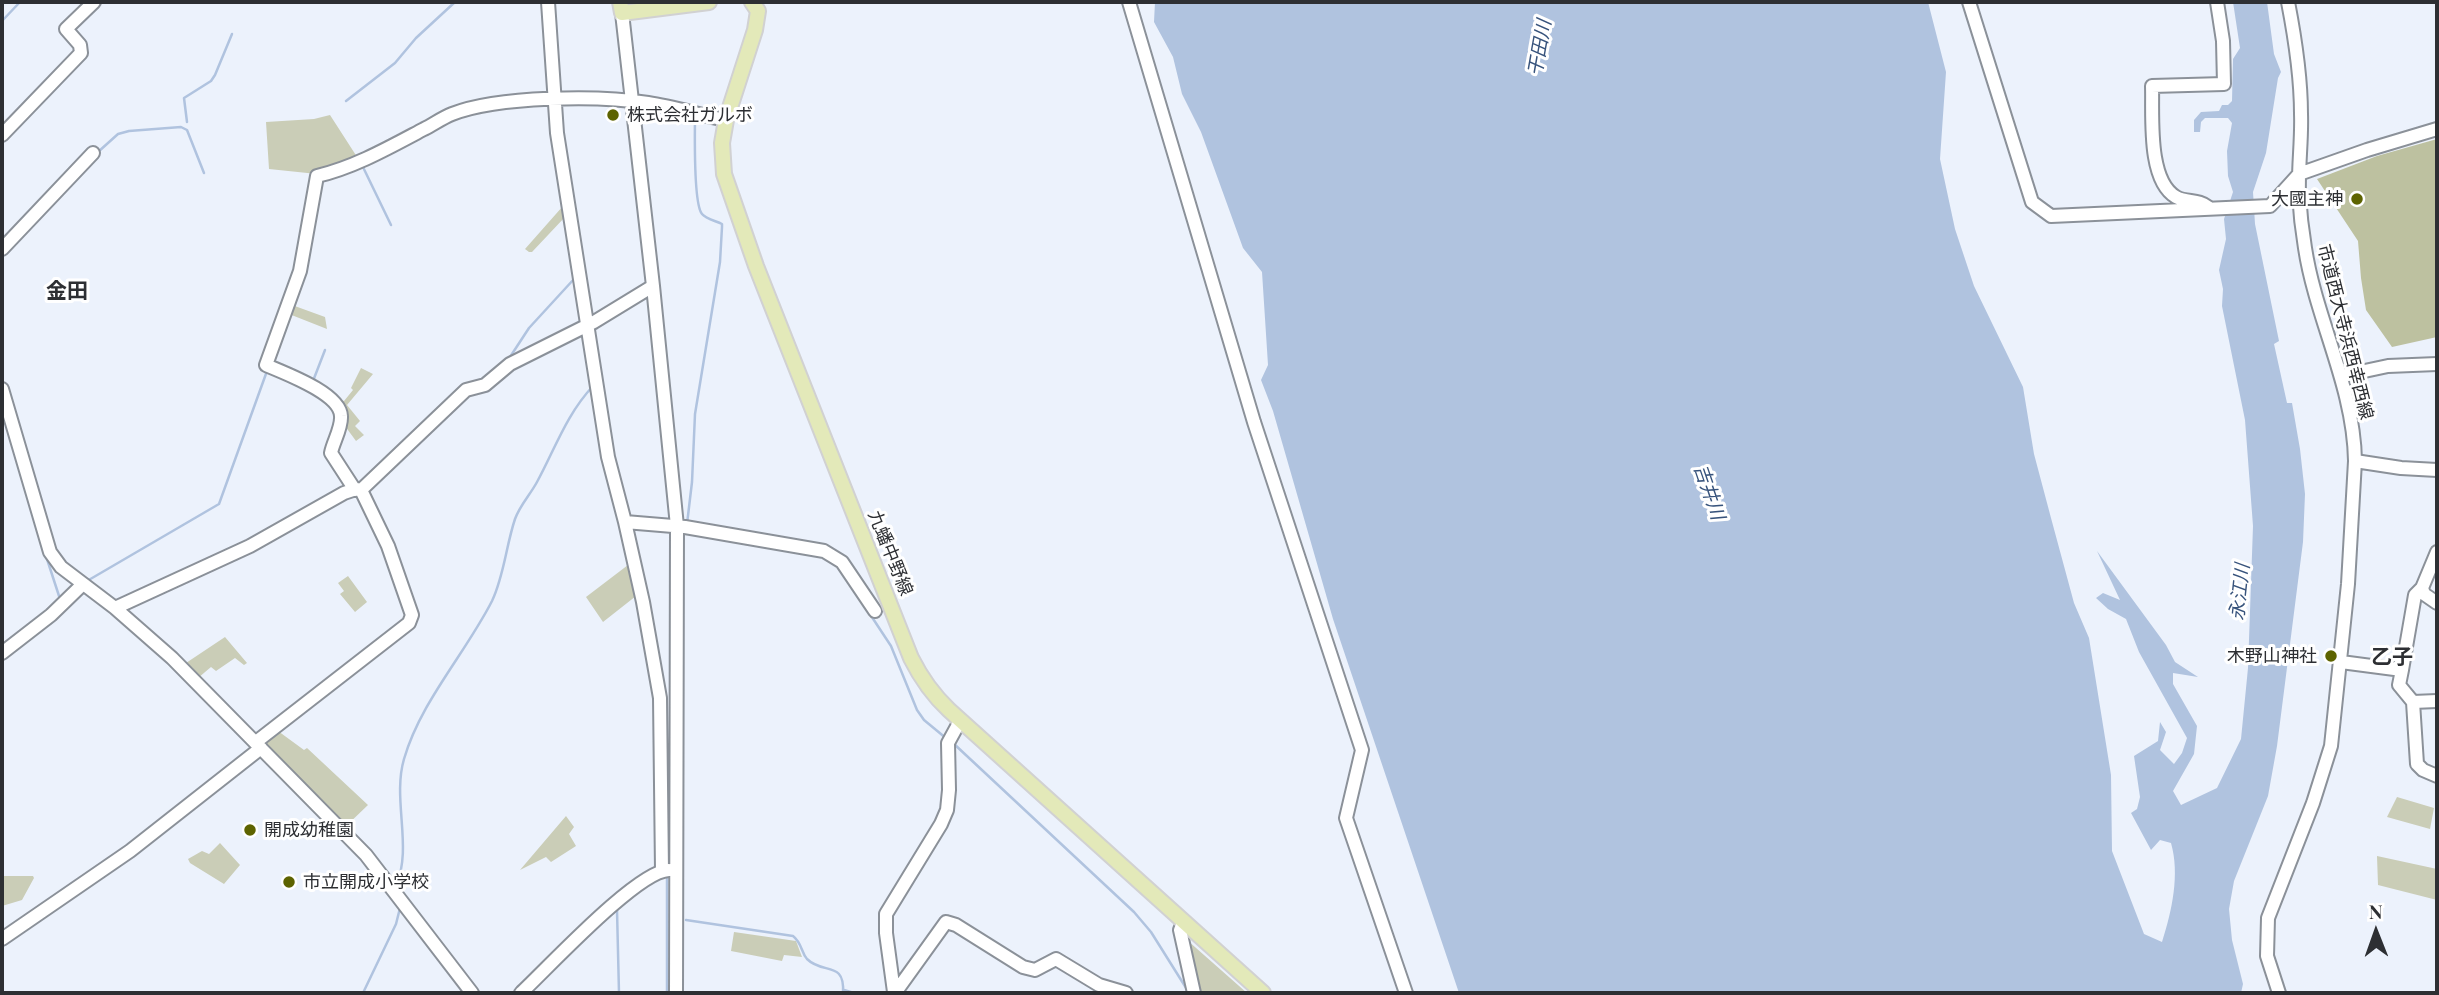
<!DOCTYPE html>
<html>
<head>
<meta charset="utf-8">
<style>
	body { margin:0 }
	#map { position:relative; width:2439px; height:995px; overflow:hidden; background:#ecf2fc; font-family:"Playfair Display",serif }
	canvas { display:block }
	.frame { position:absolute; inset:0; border:4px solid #2d2f33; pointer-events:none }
	.north { position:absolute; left:2341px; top:897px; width:70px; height:70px; -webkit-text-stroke:5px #fff; paint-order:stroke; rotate:359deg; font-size:19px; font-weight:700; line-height:28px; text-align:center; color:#2d2f33 }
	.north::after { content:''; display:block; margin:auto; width:24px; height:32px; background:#2d2f33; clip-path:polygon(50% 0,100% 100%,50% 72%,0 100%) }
</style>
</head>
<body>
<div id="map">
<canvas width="2439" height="995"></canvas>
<div class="frame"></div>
<div class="north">N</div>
</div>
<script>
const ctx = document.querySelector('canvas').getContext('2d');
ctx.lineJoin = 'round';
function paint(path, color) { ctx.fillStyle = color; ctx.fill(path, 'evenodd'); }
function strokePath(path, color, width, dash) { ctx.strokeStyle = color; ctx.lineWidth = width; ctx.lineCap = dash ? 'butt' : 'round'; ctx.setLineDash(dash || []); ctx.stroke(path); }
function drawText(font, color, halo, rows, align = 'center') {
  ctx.font = font + ' "Playfair Display","Noto Sans JP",serif'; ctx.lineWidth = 6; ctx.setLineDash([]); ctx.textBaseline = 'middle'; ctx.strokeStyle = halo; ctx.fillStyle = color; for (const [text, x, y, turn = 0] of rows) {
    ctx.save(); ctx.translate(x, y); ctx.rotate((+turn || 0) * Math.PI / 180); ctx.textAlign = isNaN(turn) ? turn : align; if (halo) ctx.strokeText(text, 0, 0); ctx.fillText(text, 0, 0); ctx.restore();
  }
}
paint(new Path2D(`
	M330,115L359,160L317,174L269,169L266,122L314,119Z
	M563,206L565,217L532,252H529L525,249Z
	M292,305L325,317L327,329L289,314Z
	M361,368L373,374L347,405L360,421L355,426L364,435L356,441L342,422L347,406L342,410L330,396L344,401L353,390L351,388Z
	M628,565L636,596L603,622L586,597Z
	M348,576L367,602L355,612L340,594L344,591L338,583Z
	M225,637L247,663L244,665L235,658L216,671L211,667L198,678L183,665Z
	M278,731L304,750L307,748L368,805L343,829L263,744Z
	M2397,797L2434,808L2430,829L2387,817Z
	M566,816L574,827L569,834L576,846L551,862L546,857L520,870Z
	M220,843L240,865L224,884L190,863L188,859L202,851L209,854Z
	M2377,856L2437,869V900L2378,885Z
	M2,876H33L34,878L22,900L2,906Z
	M734,932L796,941L802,957L784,955L782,961L731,951Z
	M1187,940L1247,993H1199Z`), '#cacdb7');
paint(new Path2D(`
	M2437,139V337L2392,347L2366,310L2361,278L2358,241L2317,179L2377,156Z`), '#bdc1a0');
paint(new Path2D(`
	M1155,2H1928L1946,72L1940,159L1955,229L1974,286L2023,387L2034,454L2051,518L2074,603L2089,638L2111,775L2112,851L2144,934L2162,942C2172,911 2180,874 2171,843L2160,840L2151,850L2131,813L2137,809L2140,797L2134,756L2158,741L2160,722L2166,732L2160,750L2174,764L2182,753L2187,738L2139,652L2126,619L2108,609L2096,598L2103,593L2120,600L2097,551L2166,645L2175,662L2198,677L2173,673V684L2197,726L2194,754L2173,791L2181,805L2217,788L2241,739L2248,668L2253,526L2245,420L2222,306L2223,289L2219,270L2226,239L2224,219L2233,192L2228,176L2227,151L2232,123L2228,118H2205L2201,122L2200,132H2194V120L2201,112L2219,111L2222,105H2228L2232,101L2233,59L2240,48L2233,2H2267L2274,54L2281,72L2278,78L2266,153L2253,192L2255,224L2279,341L2274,344L2287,403H2292L2300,449L2305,494L2303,542L2277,746L2268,796L2234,881L2229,909L2232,940L2243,984L2241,993H1459L1333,619L1273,411L1261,380L1268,365L1262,272L1243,248L1201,132L1182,94L1173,57L1154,22Z`), '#b0c3df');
strokePath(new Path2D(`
	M2,21L20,2
	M346,101L395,63L416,38L455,2
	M187,122L184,98L211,81L215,75L232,34
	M98,152L118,134L129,131L181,127L187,130L204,173
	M362,165L391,225
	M510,357L529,328L574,279
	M313,381L325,350
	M687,524L692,482L695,414L720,262L722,227V224C716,221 706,219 702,214C693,203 695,133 695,116
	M46,556L60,599
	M87,581L219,504L267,371
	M862,602L891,646L917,710L924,720L947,739
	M953,743L1134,912L1151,932L1188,991
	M396,886C413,847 392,800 404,759C421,701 465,654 492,601C504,576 506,546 515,519C520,505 530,495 537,482C555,449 566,415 593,386
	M617,910L619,993
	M686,920L793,936C802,943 801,952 807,959C823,975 845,960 843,993
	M844,990L854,993
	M363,993L396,924L400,908
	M667,993V874`), '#b0c3df', 2.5);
const minor = new Path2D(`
	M548,2L557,133L608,457L625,522L685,527L824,551L842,562L875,611
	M1129,2L1254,422L1362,750L1346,818L1406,993
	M1969,2L2032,202L2051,216L2270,206L2299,174L2367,150L2437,129
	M622,13L653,286L677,526L676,993
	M2,135L81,53L80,45L66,29L94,2
	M2208,207C2199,199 2186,203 2176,197C2147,180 2153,115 2152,86L2224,84L2223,41L2217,2
	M2,249L93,153
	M2341,376L2388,366L2437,364
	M2,389L50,552L61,567L115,608L172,658L366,855L472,993
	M2355,461L2401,468L2437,470
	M355,490L331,453C333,442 342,428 341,416C340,393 284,373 266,365L300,271L317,176C355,167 390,147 424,129C434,124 442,118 452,114C498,96 599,95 648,103C674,107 700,115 726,120
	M625,522L643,602L660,698L662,871
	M2422,588L2424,594L2437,603
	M115,608L250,546L344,493L356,489L361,490L466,390L485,385L510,364L594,322L653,286
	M2,653L51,615L83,584
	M2341,662L2402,670L2399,685L2413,702
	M2402,670L2415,595L2422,588L2437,552
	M2437,701L2413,702L2417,764L2423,770L2437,776
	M256,742L409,623L412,615L388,546L361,490
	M1183,923L1180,930L1194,993
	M2,939L130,851L261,748
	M894,992L886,933V914L941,824L947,810L949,790L948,743L960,721
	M521,993C548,968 637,871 669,870
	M895,993L946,922L956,925L1023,967L1035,970L1056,959L1099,985L1126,993
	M2279,993L2267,956L2268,918L2313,803L2331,746L2348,584L2355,461C2354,387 2316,320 2305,248C2302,230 2300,212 2299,194C2298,167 2302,140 2301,114C2301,77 2295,38 2288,2`);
const major = new Path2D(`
	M620,2L622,13L709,2
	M752,2L758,11L755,30L726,120L722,143L724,174L756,266L911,658C921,678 932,694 949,710L1263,993`);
strokePath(minor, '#8b9199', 16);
strokePath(major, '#d1d1d2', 18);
strokePath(minor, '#fff', 12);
strokePath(major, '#e3e9b9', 14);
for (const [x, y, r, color] of [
	[613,115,7,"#5d6300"],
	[2357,199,7,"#5d6300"],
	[2331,656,7,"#5d6300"],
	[250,830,7,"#5d6300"],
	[289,882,7,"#5d6300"]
]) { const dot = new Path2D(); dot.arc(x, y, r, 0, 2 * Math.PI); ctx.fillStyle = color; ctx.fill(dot); strokePath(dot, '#fff', 2.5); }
drawText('18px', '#2d2f33', '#fff', [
	["株式会社ガルボ",627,115],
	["大國主神",2343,199,"right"],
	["木野山神社",2317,656,"right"],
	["開成幼稚園",264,830],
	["市立開成小学校",303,882]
], 'left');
drawText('18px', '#2d2f33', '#fff', [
	["市道西大寺浜西幸西線",2345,332,76],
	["九蟠中野線",890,553,68]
]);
drawText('italic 19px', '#37537c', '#fff', [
	["干田川",1540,48,-80],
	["吉井川",1709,492,71],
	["永江川",2240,592,-84]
]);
drawText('bold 21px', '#2d2f33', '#fff', [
	["金田",67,291],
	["乙子",2392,657]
]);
</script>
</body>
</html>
